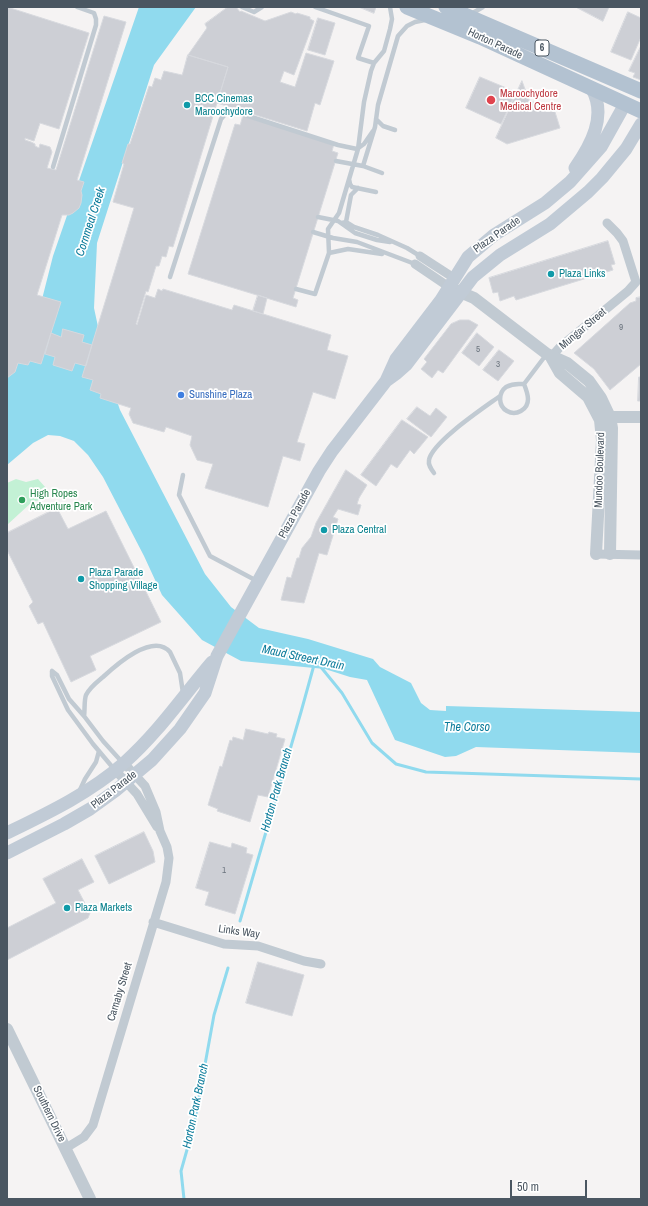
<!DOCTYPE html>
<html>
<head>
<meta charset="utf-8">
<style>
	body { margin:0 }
	#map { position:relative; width:648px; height:1206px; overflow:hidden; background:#f5f3f3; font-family:"Archivo Narrow",sans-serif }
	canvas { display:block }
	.frame { position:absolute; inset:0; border:8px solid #4a5661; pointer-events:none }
	.scale { position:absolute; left:510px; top:1180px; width:77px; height:18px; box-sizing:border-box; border:2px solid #4a5661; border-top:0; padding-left:5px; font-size:12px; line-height:14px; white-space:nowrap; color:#4a5661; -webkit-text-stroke:3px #fff; paint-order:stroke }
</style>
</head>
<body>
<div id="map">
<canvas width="648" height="1206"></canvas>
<div class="frame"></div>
<div class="scale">50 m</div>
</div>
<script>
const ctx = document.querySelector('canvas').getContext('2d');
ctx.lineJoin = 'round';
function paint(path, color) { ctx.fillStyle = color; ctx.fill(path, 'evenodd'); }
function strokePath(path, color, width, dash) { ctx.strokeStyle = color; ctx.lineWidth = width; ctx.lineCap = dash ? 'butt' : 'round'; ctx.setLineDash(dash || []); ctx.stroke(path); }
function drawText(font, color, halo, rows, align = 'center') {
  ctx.font = font + ' "Archivo Narrow",sans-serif'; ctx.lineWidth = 3.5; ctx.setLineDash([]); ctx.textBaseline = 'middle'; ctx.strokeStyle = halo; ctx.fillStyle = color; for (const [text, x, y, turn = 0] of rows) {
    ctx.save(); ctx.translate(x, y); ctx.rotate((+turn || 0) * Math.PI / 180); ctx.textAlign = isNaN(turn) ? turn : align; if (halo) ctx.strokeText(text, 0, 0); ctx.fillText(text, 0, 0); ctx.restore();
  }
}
paint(new Path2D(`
	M16,479L26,482L38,479L46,488L44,499L32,502L7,525V483Z`), '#c3f1d5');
paint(new Path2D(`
	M139,7H196L154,65L97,243L94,308L109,378L120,410L205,574L231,607L259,628L308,639L373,659L380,667L411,683L421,703L430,710L446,711V706L641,712V753L476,747L456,756L445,757L395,740L367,680L350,677L325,669L241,661L202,640L162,595L144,556L103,477L88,455L74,441L60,436L48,435L33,443L7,465V371L39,311L53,256Z`), '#90daee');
strokePath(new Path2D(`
	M320,666L342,693L372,743L396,764L426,772L641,779
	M240,921L301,712L314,665
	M184,1199L181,1171L194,1125L214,1015L228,968`), '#90daee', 3);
const building = new Path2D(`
	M7,7L89,33L59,129L40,123L34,141L25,138V140L31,142L35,144V146L39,148L40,144L50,147L52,152L47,168L56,170L104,16L126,22L77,180L84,182L81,191L82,195L81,203L79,208L73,213L69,215H62L37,295L61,302L41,364L30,361L28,365L18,363L15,372L7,378Z
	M228,7H236L240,12L241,11L265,21L291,12L296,14L297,13L310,17V19L314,21L294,75L284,71L280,82L295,87L306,53L334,61L320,105L315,103L307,131L217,103L228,67L188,55L207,28L205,24Z
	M359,7H376L374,13Z
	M576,7H609L603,21Z
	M628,12L641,18V37L631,60L611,52Z
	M318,18L335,23L325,55L308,50Z
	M641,46V80L633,77L635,73L629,71Z
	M188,55L228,67L173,247L169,246L166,257L162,256L159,266H156L148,292L146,291L136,324L137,325L146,295L155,298L158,289L162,291L163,289L232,310L234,305L331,335L327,350L348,356L335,399L313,392L297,442L305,444L300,461L283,456L268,507L205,488L213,464L197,460L190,445L192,436L166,427L164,432L133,423L129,414L131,408L100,398L101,394L90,390L93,380L82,377L134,208L113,202L124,164L122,163L128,144H130L149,86L152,87L155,78L161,80L164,71L182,75Z
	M480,77L516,92L501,124L466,108Z
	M522,81L529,100L555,112L560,128L507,144L496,138Z
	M243,116L334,144L332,151L338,153L293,298L298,300L296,307L188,274L235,124L240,125Z
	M608,241L615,264L611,265L613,270L516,300L514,296L500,301L498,292L493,293L489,278Z
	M258,295L267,298L263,314L253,311Z
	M641,297V364L610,390L594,369L574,353L630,303L636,301V298Z
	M460,320H469L478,325L443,373L438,370L432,378L421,369L427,362L424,359L451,324Z
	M63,329L84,335L82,342L92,345L86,366L75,363L72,371L53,365L55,357L45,354L51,333L61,337Z
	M477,333L494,347L479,366L462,353Z
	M499,350L514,361L498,381L483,370Z
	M639,377H641V401H638Z
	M417,407L430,416L436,408L447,417L431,437L407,419Z
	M402,420L428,437L414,454L410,450L397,468L391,464L376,486L361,475Z
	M346,470L367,485L359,498L357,504L361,505L358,515L338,509L333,517L338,519L327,555L319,553L304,603L281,600L287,577L291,578L297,558H299L302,548L311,537L316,523Z
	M57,508L68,529L106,511L161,622L90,656L96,670L71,682L43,622L38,624L29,606L33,602L7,550V533Z
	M246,729L268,734L269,732L277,734L276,737L285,739L268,797L258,795L250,822L217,811L218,809L208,805L220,766L222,767L230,740L232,741L233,737L243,740Z
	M144,832L153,851L155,862L109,884L95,856Z
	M210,842L231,848L232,843L247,848L246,853L253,855L235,914L205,905L209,892L196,888Z
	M82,859L94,882L78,890L90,913L88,918L7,960V928L56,903L43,879Z
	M258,962L304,975L292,1016L246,1003Z`);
paint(building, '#cdcfd5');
strokePath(building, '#d7d9de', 1);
strokePath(new Path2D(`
	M242,7L254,12L262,7
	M315,7L369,26L358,58L374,63
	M471,14L483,7
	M376,119L383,126L395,130
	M336,161L363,166L382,173
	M363,166L375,127L378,105L398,36L407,26L415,22L425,20
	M53,167L96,25V19L94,13L77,7
	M349,179L350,184L352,187L376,192
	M318,217L338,221L355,233L377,240L390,242
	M346,222L351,195L358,188
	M342,223L346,222L354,227L378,235L407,248L420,256
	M313,232L333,238L357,242L415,264
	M329,253L348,249L382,254
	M170,277L221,119C225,114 229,111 236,112L338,145L357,149L364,144L373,131
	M296,289L315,294L329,253L328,229L339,213L358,149L364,102L371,71L374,63L384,51L390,29L392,19L390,7
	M519,384H524C526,389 528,394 528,399C528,410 516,416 507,411C498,406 498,393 506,387C510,385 514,384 519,384Z
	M524,384L546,355
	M434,473C431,469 428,465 429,460C432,442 485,407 500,396
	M183,475L179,495L210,556L257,581
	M52,671V676L68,710L93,744L114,769
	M52,671L57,675L69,699L84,716L103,741L122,762
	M84,716C85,710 84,700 86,695C90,687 97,682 103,677C116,665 153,632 170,652L180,673L183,693
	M79,792L85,779L96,762L99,751`), '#c1cad2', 4.5);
strokePath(new Path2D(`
	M607,223L617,233L623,241L636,282
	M420,256L454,278
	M415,264L449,287
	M551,357L560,347L628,291L636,282
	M596,554L641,555
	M115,770L137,794L157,827
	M153,922L224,944L258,946L304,961L321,964
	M66,1148L84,1137L93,1125L166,882L169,858L167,847L160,831L156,812L145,786L124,763`), '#c1cad2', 9);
strokePath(new Path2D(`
	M453,289L474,298L547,354L567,363L589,381L601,398L610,417L612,428L610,554
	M551,357L560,373L588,397L600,420L602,440L596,554
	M603,419L612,417H641
	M7,1029L90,1199`), '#c1cad2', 12);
strokePath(new Path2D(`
	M575,168C591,145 607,116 592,89
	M386,381L397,373L406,365L473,277L500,255L550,224L588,192L602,178L626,149L641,124
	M7,833C48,813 90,793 124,763C158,733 183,696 212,662
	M7,853L64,824L90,809L115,791L152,760L180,729L205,693L217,656L319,471L332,451L386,381L396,359L441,300L468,257L494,235L545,203L570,182L601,147L625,104`), '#c1cbd6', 13);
strokePath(new Path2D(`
	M407,7L480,37L641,111
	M446,7L641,91`), '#b3c2d1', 15);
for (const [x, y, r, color] of [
	[491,100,5,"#e0444e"],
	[187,105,4,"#0f9aa8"],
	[551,274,4,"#0f9aa8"],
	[181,395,4,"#3f7fe0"],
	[22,500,4,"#2e9e5b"],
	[324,530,4,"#0f9aa8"],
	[81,579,4,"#0f9aa8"],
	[67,908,4,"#0f9aa8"]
]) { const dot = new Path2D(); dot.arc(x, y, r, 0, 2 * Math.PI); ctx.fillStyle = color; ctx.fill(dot); strokePath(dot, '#fff', 1.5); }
drawText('9px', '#6b747e', null, [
	["9",621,328],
	["5",478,350],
	["3",498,365],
	["1",224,871]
]);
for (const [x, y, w] of [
	[542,48,14]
]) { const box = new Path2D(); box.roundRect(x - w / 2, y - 8, w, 16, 3); ctx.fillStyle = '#fff'; ctx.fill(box); strokePath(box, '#4a5661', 1); }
drawText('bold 10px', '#4a5661', null, [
	["6",542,48]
]);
drawText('11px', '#4a5661', '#fff', [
	["Horton Parade",495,44,25],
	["Plaza Parade",497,235,-35],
	["Mungar Street",583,329,-40],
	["Mundoo Boulevard",600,470,-88],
	["Plaza Parade",295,514,-61],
	["Plaza Parade",114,790,-38],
	["Links Way",239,932,8],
	["Carnaby Street",120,992,-73],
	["Southern Drive",49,1114,64]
]);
drawText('11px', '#be3a42', '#fff', [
	["Maroochydore",500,94],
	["Medical Centre",500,107]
], 'left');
drawText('11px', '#0d838f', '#fff', [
	["BCC Cinemas",195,99],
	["Maroochydore",195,112],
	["Plaza Links",559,274],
	["Plaza Central",332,530],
	["Plaza Parade",89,573],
	["Shopping Village",89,586],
	["Plaza Markets",75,908]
], 'left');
drawText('11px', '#366cbe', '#fff', [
	["Sunshine Plaza",189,395]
], 'left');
drawText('11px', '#27864d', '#fff', [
	["High Ropes",30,494],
	["Adventure Park",30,507]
], 'left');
drawText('italic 12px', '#0c7c9b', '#fff', [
	["Cornmeal Creek",91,222,-72],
	["Maud Streert Drain",303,658,12],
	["The Corso",467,728],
	["Horton Park Branch",277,790,-74],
	["Horton Park Branch",196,1106,-78]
]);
</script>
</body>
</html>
